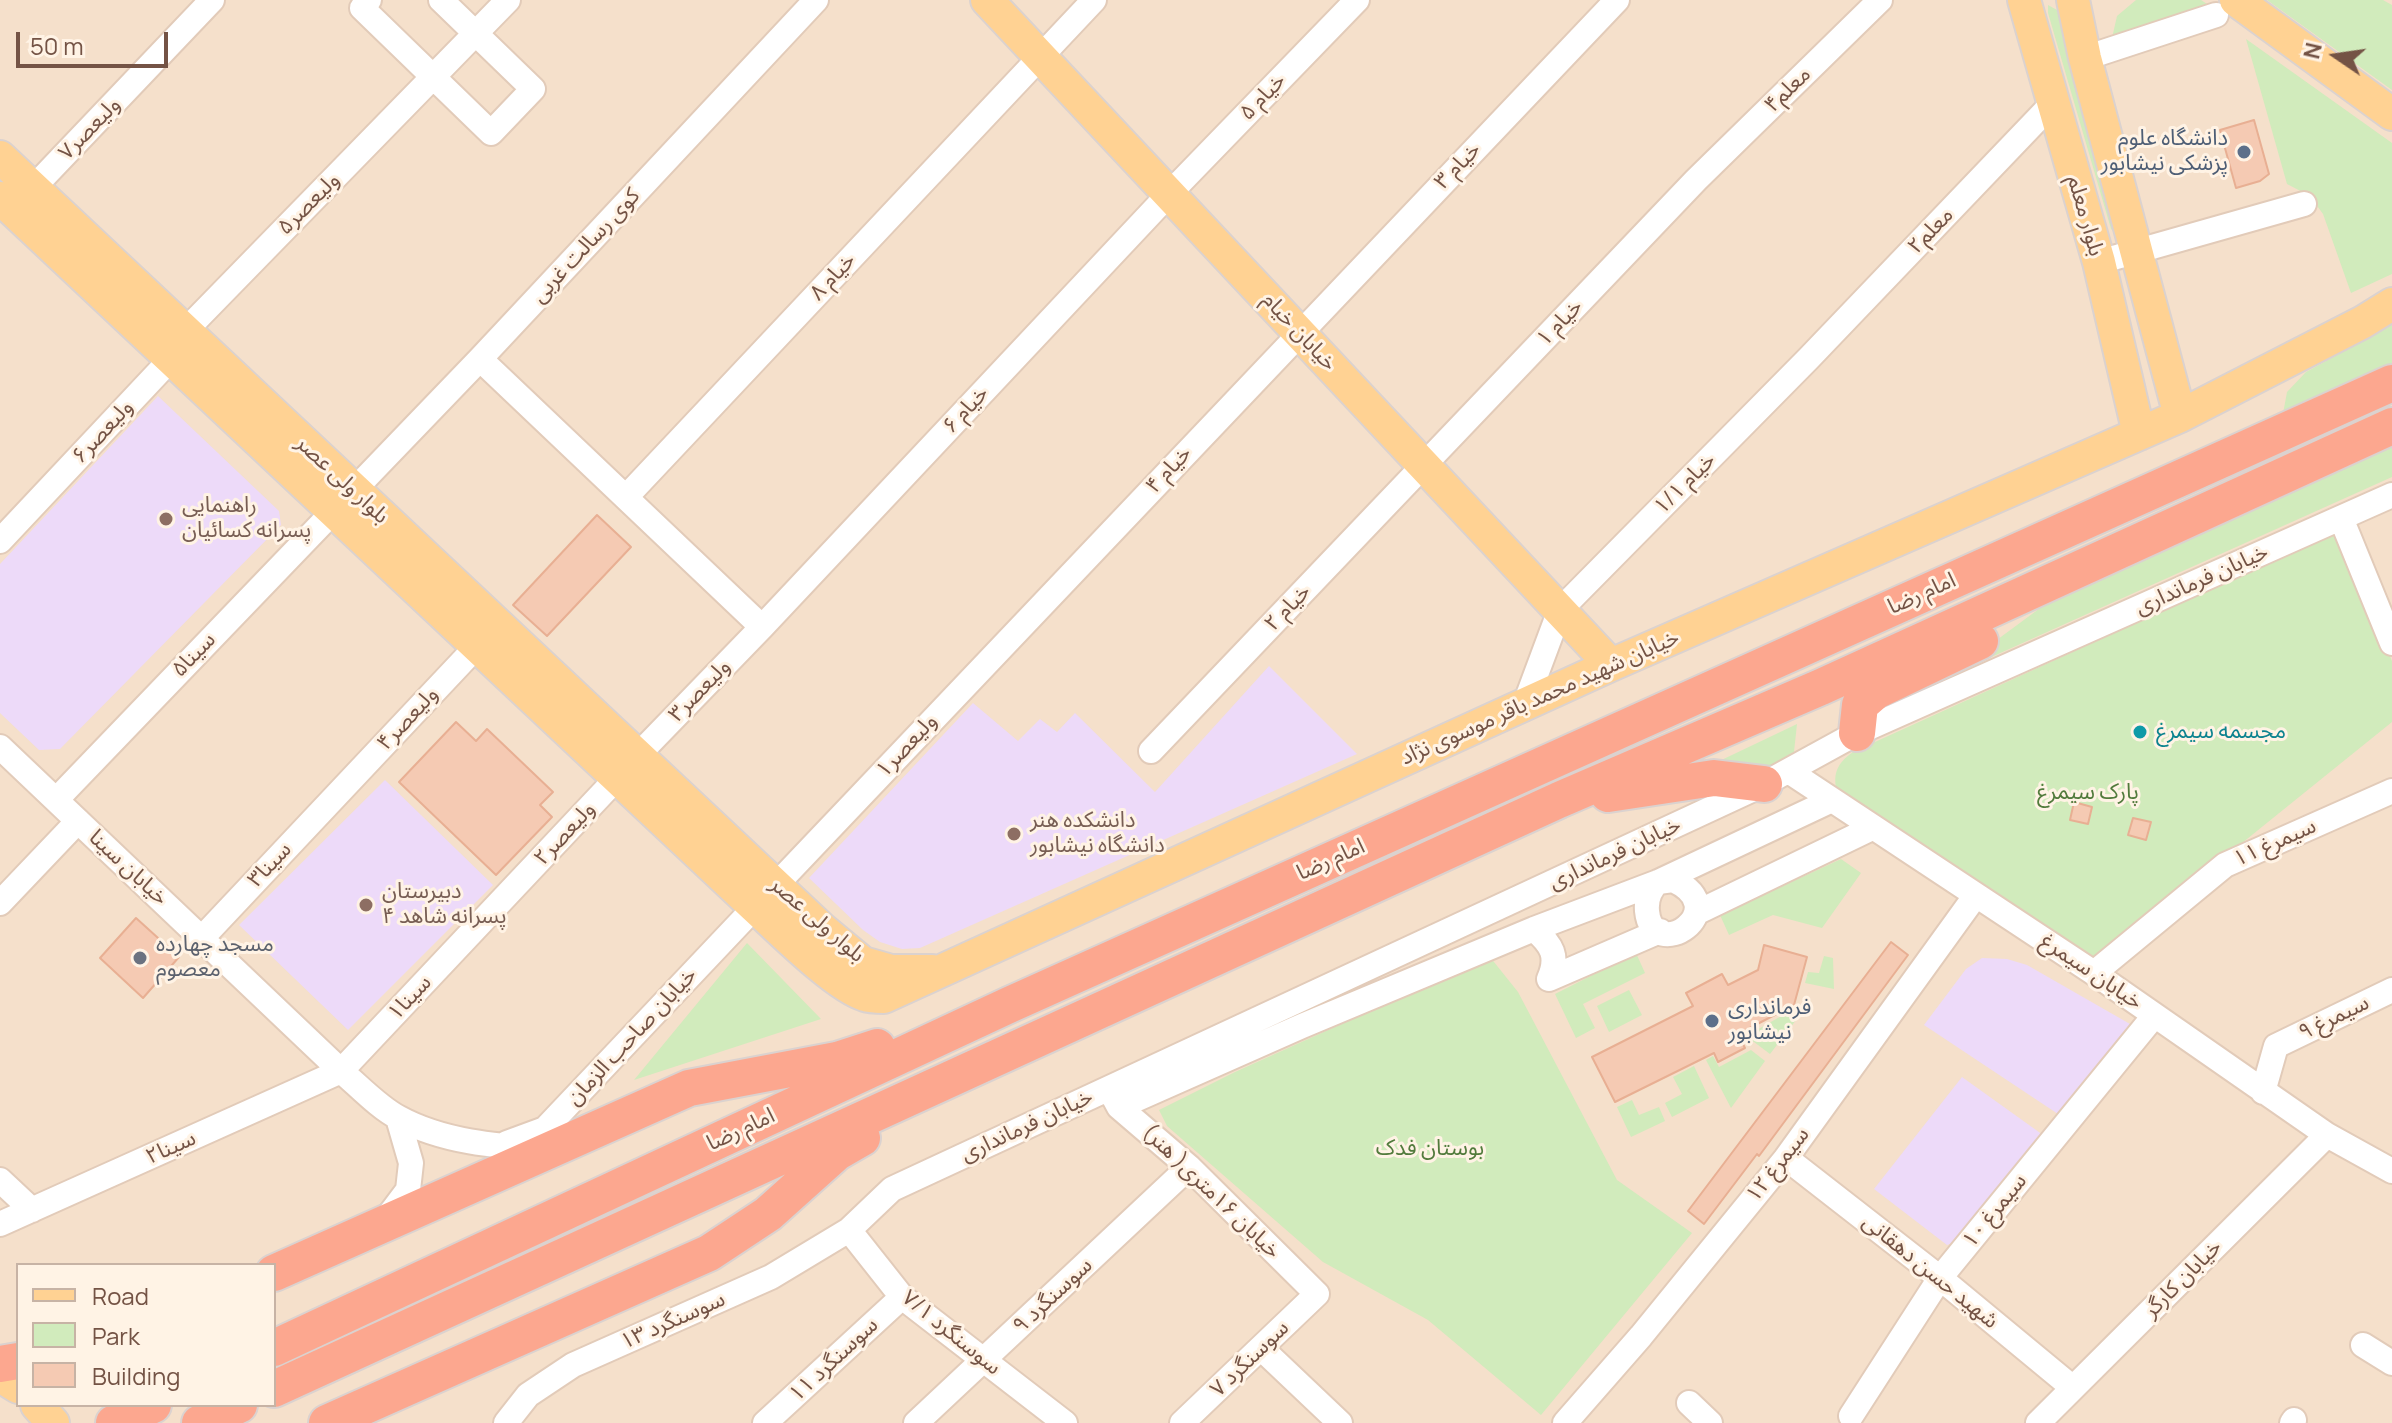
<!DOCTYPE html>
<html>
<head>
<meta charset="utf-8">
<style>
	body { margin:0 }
	#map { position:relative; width:2392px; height:1423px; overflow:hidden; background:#feefdd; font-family:Manrope,sans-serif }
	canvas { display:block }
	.legend { position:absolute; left:16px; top:1263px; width:260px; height:144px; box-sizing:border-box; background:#fff3e5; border:2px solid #c7b3a5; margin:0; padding:10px 14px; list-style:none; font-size:24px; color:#745345 }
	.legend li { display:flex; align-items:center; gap:16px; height:40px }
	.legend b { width:40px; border:2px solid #c7b3a5 }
	.north { position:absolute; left:2296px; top:16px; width:80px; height:80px; -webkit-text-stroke:6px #fff3e5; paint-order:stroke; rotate:283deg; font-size:22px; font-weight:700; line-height:32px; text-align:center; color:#745345 }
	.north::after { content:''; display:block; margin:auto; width:28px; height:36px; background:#745345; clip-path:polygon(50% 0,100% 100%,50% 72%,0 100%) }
	.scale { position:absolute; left:16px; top:32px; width:152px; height:36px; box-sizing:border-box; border:4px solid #745345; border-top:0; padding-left:10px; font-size:24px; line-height:28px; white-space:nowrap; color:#745345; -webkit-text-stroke:6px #fff3e5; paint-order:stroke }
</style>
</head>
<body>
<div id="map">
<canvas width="2392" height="1423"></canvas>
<ul class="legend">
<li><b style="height:10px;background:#ffd293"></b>Road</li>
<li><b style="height:22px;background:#d1ebbc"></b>Park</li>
<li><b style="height:22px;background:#f5cab3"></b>Building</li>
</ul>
<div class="north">N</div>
<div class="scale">50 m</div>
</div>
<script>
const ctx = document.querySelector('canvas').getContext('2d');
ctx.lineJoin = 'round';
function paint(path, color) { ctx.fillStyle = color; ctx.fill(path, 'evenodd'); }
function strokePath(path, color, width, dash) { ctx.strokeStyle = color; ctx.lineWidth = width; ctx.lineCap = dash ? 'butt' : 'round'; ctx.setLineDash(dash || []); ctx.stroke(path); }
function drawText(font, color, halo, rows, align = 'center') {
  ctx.font = font + ' Manrope,"Noto Sans Arabic",sans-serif'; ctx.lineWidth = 6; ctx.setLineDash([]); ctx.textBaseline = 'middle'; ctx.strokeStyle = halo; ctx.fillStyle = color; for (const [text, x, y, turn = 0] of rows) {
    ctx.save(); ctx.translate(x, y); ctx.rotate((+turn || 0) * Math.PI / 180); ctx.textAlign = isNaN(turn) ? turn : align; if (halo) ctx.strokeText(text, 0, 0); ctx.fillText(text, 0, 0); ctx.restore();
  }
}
paint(new Path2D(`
	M0,0H2392V1423H0ZM18,1265H274V1405H18Z`), '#f5e0cb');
paint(new Path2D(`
	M158,396L279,511L281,525L60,749L39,750L0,713V564Z
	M1269,666L1357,754L920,948L902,949L880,942L863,930L809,878L973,703L1018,741L1040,719L1057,732L1075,713L1155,792Z
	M385,780L493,885L348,1030L239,925Z
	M1982,958L2007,959L2027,965L2130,1024L2058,1114L1924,1025L1966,969Z
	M1962,1077L2043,1135L1961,1240L1947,1245L1874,1189Z`), '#eddaf9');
paint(new Path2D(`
	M2136,0H2201L2213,8L2112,38L2117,16Z
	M2267,0H2383L2392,5V90Z
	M2048,5L2057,10L2120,224L2117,235L2111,229L2048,13Z
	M2246,39L2392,143V274L2351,293L2323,214L2310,196L2287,184Z
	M2392,325V367L2282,419L2287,392L2306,372Z
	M2392,444V477L1898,699L1990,645L2051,600Z
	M2336,532L2392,661V722L2097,960L1848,799L1836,787C1833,771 1840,761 1853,752Z
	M1797,724L1794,752L1764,769L1711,765Z
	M1841,859L1861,873L1822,928L1773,915L1729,935L1720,915Z
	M747,943L821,1019L634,1080Z
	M1636,953L1645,973L1583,1004L1595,1028L1576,1038L1555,994Z
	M1824,956L1833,958L1834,989L1805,983L1808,972L1819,973Z
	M1490,957L1518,992L1617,1180L1692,1233L1541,1415L1428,1320L1323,1262L1167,1126L1159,1110L1235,1072Z
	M1629,990L1642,1015L1609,1032L1597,1006Z
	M1792,1010L1803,1011L1770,1054L1746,1036Z
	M1751,1050L1765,1061L1731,1108L1706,1060L1713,1056L1719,1067Z
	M1694,1066L1709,1098L1672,1117L1665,1103L1682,1094L1673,1077Z
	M1632,1100L1639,1115L1659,1107L1665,1121L1631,1137L1617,1107Z`), '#d1ebbc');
const building = new Path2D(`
	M2254,120L2269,174L2260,181L2236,188L2220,130Z
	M597,515L631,547L547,636L513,605Z
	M456,722L476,741L487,729L553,792L540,805L552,817L496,875L399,782Z
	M2074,802L2092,807L2088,824L2070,820Z
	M2133,818L2151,822L2146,840L2128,835Z
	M136,918L179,957L143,998L100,958Z
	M1891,942L1908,955L1759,1156L1757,1154L1704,1224L1688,1211Z
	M1764,945L1807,957L1794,1005L1738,1034L1745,1048L1718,1062L1714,1053L1615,1102L1592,1057L1693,1006L1686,993L1722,974L1728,985L1758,970Z`);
paint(building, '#f5cab3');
strokePath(building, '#e8af93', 2);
const minor = new Path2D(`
	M369,0L362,8L491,133L533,89L441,0
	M2085,58L2216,15
	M33,188L212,0
	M2099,262L2304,204
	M185,331L508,0
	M480,359L762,627
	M626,497L1094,0
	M2341,518L2392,643
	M0,541L171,359
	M1525,704L1560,610L1809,358L2053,103
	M0,747L341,1071C359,1086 378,1107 399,1118C443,1142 496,1146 544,1149
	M1151,751L1696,180L1880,0
	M637,756L762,627L1169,194L1357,0
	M1790,772L2094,973L2327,1135L2392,1171
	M56,800L480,359L816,0
	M1673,880C1737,910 1652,966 1647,911C1646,899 1650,889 1658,882Z
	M776,885L1617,0
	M0,903L78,821
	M1696,913L1872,828
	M1534,929C1552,945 1559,956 1549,979L1660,931
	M202,938L477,646
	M2094,973L2225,865L2392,791
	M2263,1092L2276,1046L2392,990
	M1112,1094L1119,1107L1189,1167L1317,1294L1182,1423
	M1119,1107L1302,1026L1534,929L1658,882L1832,800
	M507,1143L545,1129L755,907
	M1786,1158L1940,1278L2073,1388
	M0,1180L32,1210
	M384,1222L408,1190L411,1163L398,1118
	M0,1224L341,1071L617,778
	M849,1230L902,1297L1065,1423
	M2363,1345L2392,1363
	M1262,1349L1340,1423
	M1689,1403L1710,1423
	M1851,1416L1940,1278L2154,1016
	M506,1423L528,1395L573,1365L771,1277L849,1230L892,1189L1764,784L1857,733L2392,495
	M765,1423L902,1297
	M916,1423L1189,1167
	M1565,1423L1641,1336L1786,1158L1976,895
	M2038,1423L2327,1135
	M2292,1423L2294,1420`);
const major = new Path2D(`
	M987,0L1611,665
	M2024,0L2099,262L2139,434
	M2073,0L2085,58L2180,416
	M2236,0L2392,114
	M0,157L822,929L863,963L891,971H932
	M0,198L755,907C779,929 837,987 865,995C870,997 878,997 884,997L1611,665L2180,416L2363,322L2392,304
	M0,1376L18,1387
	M37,1405L53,1423`);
const highway = new Path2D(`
	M1857,733L1860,705L1876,691L1980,641
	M1608,794L1714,778L1764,784
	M274,1273L689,1088L837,1060L877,1047
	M274,1348L1009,1005L2392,383
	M0,1364L18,1361
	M274,1389L1559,800L1821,687L2392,426
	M114,1423L153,1405
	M200,1423L239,1405
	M327,1423L709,1253L768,1214L836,1153L862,1138`);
strokePath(minor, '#e2cbb9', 28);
strokePath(major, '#dbd2cf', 36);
strokePath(highway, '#dbd2cf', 40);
strokePath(minor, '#fff', 24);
strokePath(major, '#ffd293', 32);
strokePath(highway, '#fca78f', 36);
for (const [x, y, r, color] of [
	[2244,152,8,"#5c6f8a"],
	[166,519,8,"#8d6e63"],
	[2140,732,8,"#0f9aa8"],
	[1014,834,8,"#8d6e63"],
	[366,905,8,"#8d6e63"],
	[140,958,8,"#6b7280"],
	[1712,1021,8,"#5c6f8a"]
]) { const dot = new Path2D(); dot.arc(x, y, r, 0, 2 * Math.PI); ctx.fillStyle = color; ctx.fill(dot); strokePath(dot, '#fff3e5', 3); }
drawText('22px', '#745345', '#fff3e5', [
	["معلم۴",1788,90,-44],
	["خیام ۵",1263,97,-46],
	["ولیعصر۷",90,129,-46],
	["خیام ۳",1458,166,-46],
	["ولیعصر۵",309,204,-45],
	["بلوار معلم",2085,216,74],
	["معلم۲",1931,231,-46],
	["کوی رسالت غربی",586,246,-47],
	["خیام ۸",833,277,-47],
	["خیام ۱",1560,323,-46],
	["خیابان خیام",1299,332,47],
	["خیام ۶",966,410,-47],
	["ولیعصر۶",103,432,-47],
	["خیام ۴",1169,470,-47],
	["بلوار ولی عصر",342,480,43],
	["خیام ۱/۱",1685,484,-45],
	["خیابان فرمانداری",2202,580,-24],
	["امام رضا",1922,594,-24],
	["خیام ۲",1288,608,-46],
	["سینا۵",194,655,-46],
	["ولیعصر۳",700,691,-46],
	["خیابان شهید محمد باقر موسوی نژاد",1540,698,-24],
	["ولیعصر۴",408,719,-47],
	["ولیعصر۱",907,746,-47],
	["ولیعصر۲",565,834,-47],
	["سیمرغ ۱۱",2275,843,-24],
	["خیابان فرمانداری",1615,854,-25],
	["امام رضا",1331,860,-24],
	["سینا۳",270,865,-47],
	["خیابان سینا",128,868,43],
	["بلوار ولی عصر",817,920,41],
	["خیابان سیمرغ",2091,972,34],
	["سینا۱",410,998,-47],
	["سیمرغ ۹",2334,1018,-26],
	["خیابان صاحب الزمان",632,1037,-47],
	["خیابان فرمانداری",1027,1126,-25],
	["امام رضا",741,1130,-25],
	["سینا۲",171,1148,-24],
	["سیمرغ ۱۲",1778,1165,-52],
	["خیابان ۱۶متری( هنر)",1211,1192,44],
	["سیمرغ ۱۰",1995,1211,-51],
	["شهید حسن دهقانی",1930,1272,39],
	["خیابان کارگر",2183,1279,-45],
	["سوسنگرد ۹",1053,1296,-43],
	["سوسنگرد ۱۳",673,1321,-24],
	["سوسنگرد ۷/۱",951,1333,39],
	["سوسنگرد ۷",1250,1359,-44],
	["سوسنگرد ۱۱",834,1360,-43]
]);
drawText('22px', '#4e5e75', '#fff3e5', [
	["دانشگاه علوم",2228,139],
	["پزشکی نیشابور",2228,164],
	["فرمانداری",1728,1008,"left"],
	["نیشابور",1728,1033,"left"]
], 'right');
drawText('22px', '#785e54', '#fff3e5', [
	["راهنمایی",182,506],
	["پسرانه کسائیان",182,531],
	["دانشکده هنر",1030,821],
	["دانشگاه نیشابور",1030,846],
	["دبیرستان",382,892],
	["پسرانه شاهد ۴",382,917]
], 'left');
drawText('22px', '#0d838f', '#fff3e5', [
	["مجسمه سیمرغ",2156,732]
], 'left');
drawText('22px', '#527b3c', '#fff3e5', [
	["پارک سیمرغ",2088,793],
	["بوستان فدک",1430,1149]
]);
drawText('22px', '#5b616d', '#fff3e5', [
	["مسجد چهارده",156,945],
	["معصوم",156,970]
], 'left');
</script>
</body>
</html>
